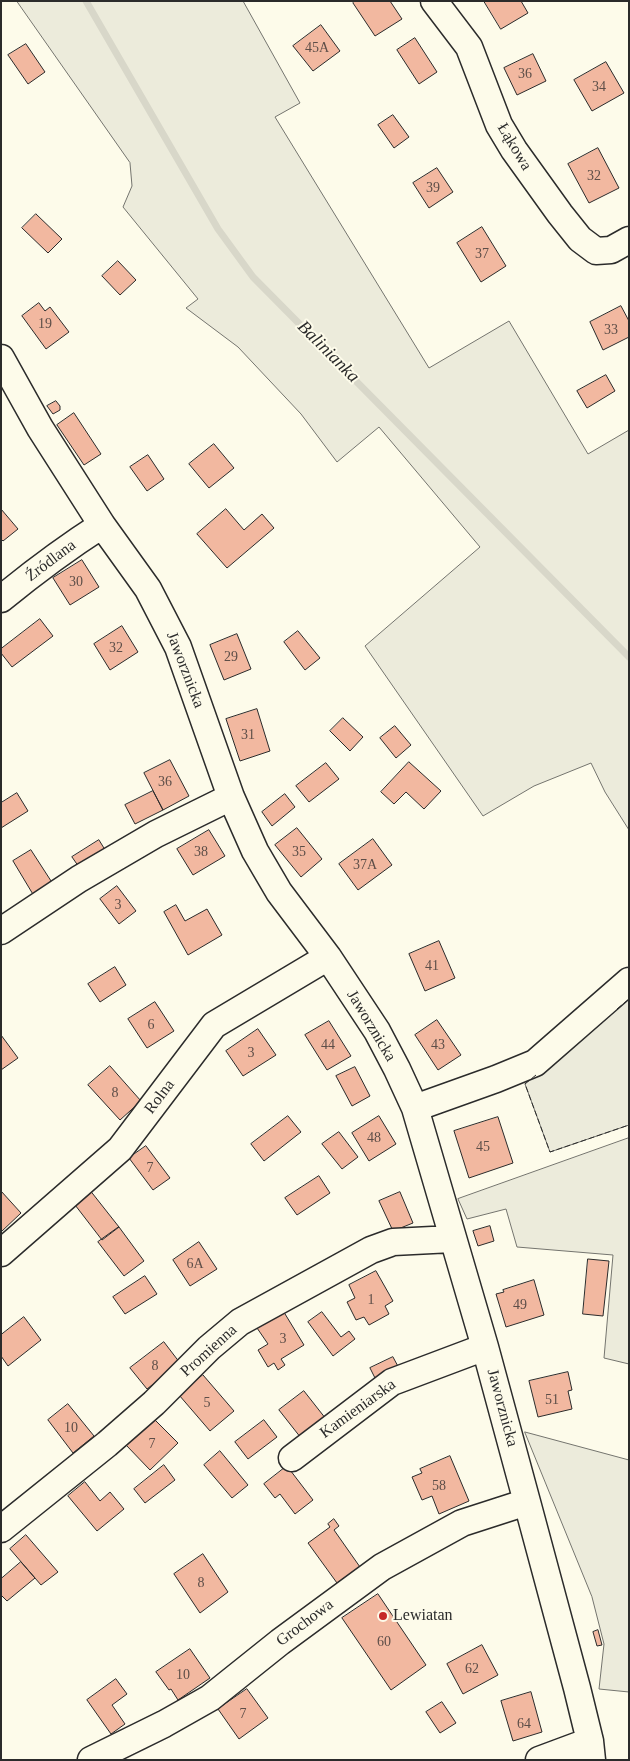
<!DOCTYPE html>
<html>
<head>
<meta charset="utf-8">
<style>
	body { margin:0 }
	#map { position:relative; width:630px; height:1761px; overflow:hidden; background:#fdfbea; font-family:Georgia,serif }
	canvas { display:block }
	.frame { position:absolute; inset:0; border:2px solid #2b2b2b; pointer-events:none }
</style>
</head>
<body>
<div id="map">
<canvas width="630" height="1761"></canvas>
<div class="frame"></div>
</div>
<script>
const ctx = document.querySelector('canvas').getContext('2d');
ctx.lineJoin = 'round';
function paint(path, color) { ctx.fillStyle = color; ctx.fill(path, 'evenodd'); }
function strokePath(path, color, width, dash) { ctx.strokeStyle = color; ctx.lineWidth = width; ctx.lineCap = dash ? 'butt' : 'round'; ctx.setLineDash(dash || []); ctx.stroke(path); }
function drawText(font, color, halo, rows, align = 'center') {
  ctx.font = font + ' Georgia,serif'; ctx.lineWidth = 4; ctx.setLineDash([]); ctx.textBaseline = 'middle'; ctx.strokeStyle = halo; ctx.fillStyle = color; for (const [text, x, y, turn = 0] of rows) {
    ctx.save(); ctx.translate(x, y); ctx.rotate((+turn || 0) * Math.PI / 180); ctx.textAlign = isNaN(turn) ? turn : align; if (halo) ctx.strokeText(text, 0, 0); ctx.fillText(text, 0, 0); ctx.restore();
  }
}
const green = new Path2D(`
	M17,1H243L300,103L275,117L429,368L509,321L588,454L629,430V830L605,792L591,763L534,786L483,816L365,646L480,547L379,427L337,462L301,414L238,347L186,308L198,299L123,207L132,186L130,163Z
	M629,999V1125L550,1152L525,1084Z
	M629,1138V1364L604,1358L613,1255L517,1247L506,1209L467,1219L458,1199Z
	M525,1432L629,1460V1692L599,1689L604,1644L592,1597Z`);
paint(green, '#ecebdb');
strokePath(green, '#74746e', 1);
strokePath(new Path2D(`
	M86,1L218,229L253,277L629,657`), '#d8d7c9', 7);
const building = new Path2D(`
	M355,1H390L402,19L375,36L353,3Z
	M484,1H521L528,13L501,29Z
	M321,25L340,51L313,71L293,46Z
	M415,38L437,72L419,84L397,50Z
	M26,44L45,72L28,84L8,55Z
	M533,54L546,81L517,95L504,68Z
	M606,62L624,93L592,111L574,80Z
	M393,115L409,137L394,148L378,125Z
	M598,148L619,188L589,203L568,164Z
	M437,168L453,192L429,208L413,183Z
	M36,214L62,239L48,253L22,228Z
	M482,227L506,266L481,282L457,243Z
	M118,261L136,280L120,295L102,276Z
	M39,303L45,311L50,307L69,332L46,349L22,316Z
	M621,306L629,321V337L603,350L590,322Z
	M606,375L615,391L587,408L577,391Z
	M56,401L60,406V410L53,414L47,406Z
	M74,413L101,454L84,465L57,425Z
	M214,444L234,468L209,488L189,464Z
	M148,455L164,479L147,491L130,467Z
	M1,509L18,529L3,541L1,539Z
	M226,509L244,530L262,514L274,528L227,568L197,534Z
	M82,560L99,587L70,605L53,578Z
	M40,619L53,636L12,667L1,653V649Z
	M122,626L138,652L110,670L94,644Z
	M298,631L320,658L305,670L284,642Z
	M237,634L251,669L224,680L210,645Z
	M257,709L270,751L240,761L226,719Z
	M343,718L363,737L350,751L330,731Z
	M395,726L411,745L396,758L380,738Z
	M170,760L189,796L163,810L144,773Z
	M409,762L441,791L424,809L406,792L394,804L381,792Z
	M326,763L339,779L309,802L296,786Z
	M153,791L163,810L135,824L125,805Z
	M17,793L28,811L1,828V803Z
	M285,794L295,807L272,826L262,812Z
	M297,828L322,859L301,877L275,845Z
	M209,830L225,856L193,875L177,849Z
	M373,839L392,865L358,890L339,864Z
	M99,840L107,853L81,870L72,857Z
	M31,850L53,884L34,896L13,861Z
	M117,886L136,911L119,924L100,899Z
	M176,905L185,921L207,909L222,935L188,955L164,912Z
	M439,941L455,978L425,991L409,954Z
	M115,967L126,985L100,1002L88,984Z
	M155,1002L174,1031L147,1048L128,1019Z
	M437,1020L461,1055L438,1070L415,1035Z
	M329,1021L351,1056L327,1070L305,1035Z
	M258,1029L276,1055L243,1076L226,1051Z
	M1,1035L18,1058L1,1070Z
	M110,1066L141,1101L120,1120L88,1085Z
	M355,1067L370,1096L352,1106L336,1076Z
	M288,1116L301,1132L264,1161L251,1144Z
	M379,1116L396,1144L369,1161L352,1133Z
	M498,1117L513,1163L469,1178L454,1131Z
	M339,1132L358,1157L342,1169L322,1144Z
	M146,1146L170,1178L153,1190L129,1158Z
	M319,1176L330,1193L297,1215L285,1198Z
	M89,1189L119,1227L102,1240L72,1201Z
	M1,1191L21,1213L1,1232Z
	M400,1192L413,1223L393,1231L379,1201Z
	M490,1226L494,1241L478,1246L473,1231Z
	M119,1227L144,1261L124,1276L98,1242Z
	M199,1242L217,1269L190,1286L173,1260Z
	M588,1259L609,1261L603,1316L583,1314Z
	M376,1271L393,1301L385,1306L389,1314L369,1325L364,1317L356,1320L347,1302L355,1298L349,1285Z
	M145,1276L157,1294L125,1314L113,1297Z
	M534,1280L544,1315L506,1327L496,1294L504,1292L503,1290Z
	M282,1309L304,1345L281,1359L285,1365L278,1370L274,1363L268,1367L258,1350L268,1344L257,1328L262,1325L261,1322Z
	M322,1312L341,1337L349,1331L355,1339L333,1356L308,1322Z
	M24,1317L41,1340L8,1366L1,1356V1335Z
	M164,1342L180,1363L147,1389L130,1368Z
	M393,1357L401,1372L378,1384L370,1368Z
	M568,1372L572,1390L568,1391L572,1409L538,1417L529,1381Z
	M203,1375L234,1411L210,1431L179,1395Z
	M304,1391L326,1419L301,1438L279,1410Z
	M68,1404L94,1436L73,1453L48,1420Z
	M153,1418L178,1443L150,1470L126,1445Z
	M264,1420L277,1437L248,1459L235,1442Z
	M220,1451L248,1485L232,1498L204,1465Z
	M450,1456L469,1501L439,1514L432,1496L422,1500L412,1477L422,1473L420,1469Z
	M164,1465L175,1480L145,1503L134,1489Z
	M287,1466L313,1500L295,1514L280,1494L275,1498L264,1484Z
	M85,1482L100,1501L110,1492L124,1509L97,1531L68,1496Z
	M334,1519L339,1526L334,1530L360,1567L337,1583L308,1543L330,1527L328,1524Z
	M26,1535L58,1572L41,1585L10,1549Z
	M203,1554L228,1592L200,1613L174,1574Z
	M21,1562L35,1578L7,1601L1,1595V1579Z
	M378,1594L426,1665L391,1690L342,1618Z
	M598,1630L602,1645L597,1646L593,1632Z
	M482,1645L498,1675L463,1694L447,1664Z
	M190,1649L210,1678L178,1700L171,1689L169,1690L156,1672Z
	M116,1679L127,1694L112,1705L125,1724L111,1734L87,1700Z
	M247,1689L268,1718L239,1739L218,1709Z
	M531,1692L542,1732L513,1741L501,1701Z
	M442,1702L456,1723L440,1733L426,1712Z`);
paint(building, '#f2b8a0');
strokePath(building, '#2b2b2b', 1);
const minor = new Path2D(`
	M434,1L469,47L499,125L514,150L560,214L580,239L596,251L611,250L629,240
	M1,358L40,428L102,525L148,589L178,647L231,797L255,851L279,892L328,957L377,1031L397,1069L415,1108L485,1347L527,1502L577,1688L590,1741L592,1760
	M1,599C34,572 66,548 102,525
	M1,931L79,879L156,834L231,797
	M415,1108L496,1079L535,1063L629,981
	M1,1253L120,1149L214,1025L328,957
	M292,1458L392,1382L485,1347
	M1,1529L107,1444L154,1403L209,1348L240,1322L371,1250L393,1242L452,1239
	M91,1760L164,1724L210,1698L280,1642L382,1567L462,1523L527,1502
	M539,1760L590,1741`);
strokePath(minor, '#2b2b2b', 29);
strokePath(minor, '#fdfbea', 26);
strokePath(new Path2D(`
	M617,1009L629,999
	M536,1075L525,1084L550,1152L629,1125`), '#2b2b2b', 1, [6, 2.5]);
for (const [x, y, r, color] of [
	[383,1616,5,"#c62828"]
]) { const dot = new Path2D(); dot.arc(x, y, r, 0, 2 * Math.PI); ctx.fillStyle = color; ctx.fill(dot); strokePath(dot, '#fdfbea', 2); }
drawText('14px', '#5d4e48', null, [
	["45A",317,48],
	["36",525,74],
	["34",599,87],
	["32",594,176],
	["39",433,188],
	["37",482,254],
	["19",45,324],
	["33",611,330],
	["30",76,582],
	["32",116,648],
	["29",231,657],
	["31",248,735],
	["36",165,782],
	["38",201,852],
	["35",299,852],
	["37A",365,865],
	["3",118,905],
	["41",432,966],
	["6",151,1025],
	["44",328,1045],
	["43",438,1045],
	["3",251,1053],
	["8",115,1093],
	["48",374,1138],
	["45",483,1147],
	["7",150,1168],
	["6A",195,1264],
	["1",371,1300],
	["49",520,1305],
	["3",283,1339],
	["8",155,1366],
	["51",552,1400],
	["5",207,1403],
	["10",71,1428],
	["7",152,1444],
	["58",439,1486],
	["8",201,1583],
	["60",384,1642],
	["62",472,1669],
	["10",183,1675],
	["7",243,1714],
	["64",524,1724]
]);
drawText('16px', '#2b2b2b', '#fdfbea', [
	["Łąkowa",514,147,59],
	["Źródlana",51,561,-37],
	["Jaworznicka",185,670,69],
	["Jaworznicka",371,1026,59],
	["Rolna",160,1097,-53],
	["Promienna",209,1351,-42],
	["Jaworznicka",502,1408,75],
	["Kamieniarska",358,1409,-36],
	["Grochowa",305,1623,-37]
]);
drawText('16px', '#2b2b2b', '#fdfbea', [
	["Lewiatan",393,1616]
], 'left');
drawText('italic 18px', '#2b2b2b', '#fdfbea', [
	["Balinianka",328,352,45]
]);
</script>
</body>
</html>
